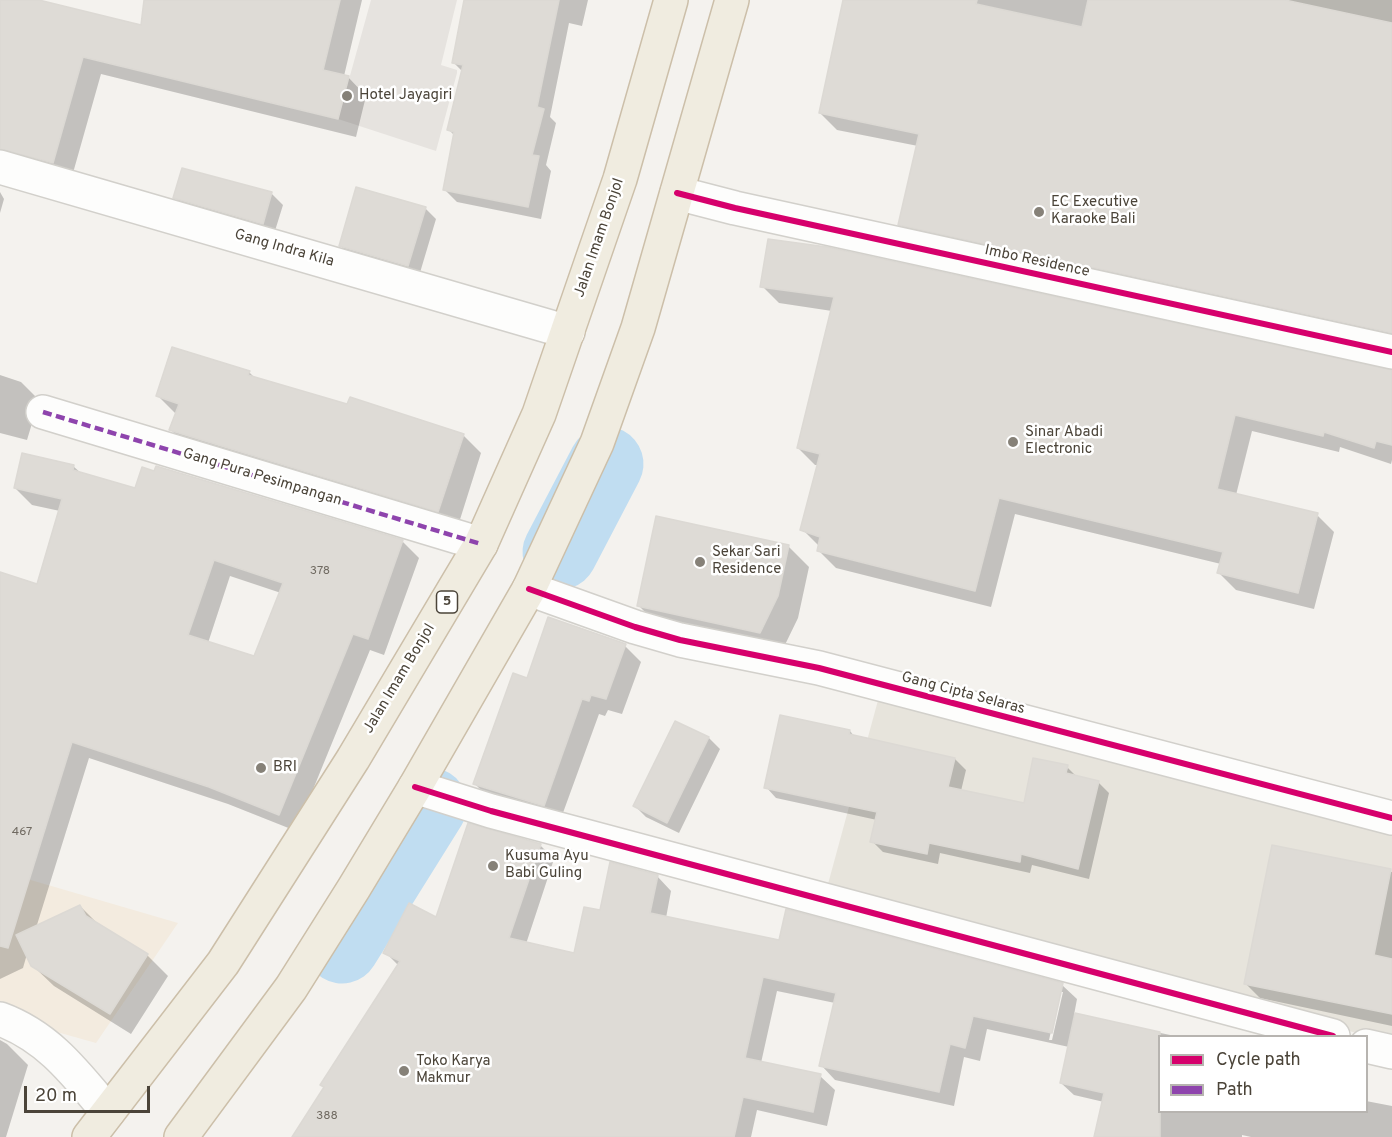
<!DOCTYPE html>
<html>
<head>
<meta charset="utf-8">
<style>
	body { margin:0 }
	#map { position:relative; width:1392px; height:1137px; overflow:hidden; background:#f4f2ee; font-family:Overpass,sans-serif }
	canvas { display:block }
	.legend { position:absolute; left:1158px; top:1035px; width:210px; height:78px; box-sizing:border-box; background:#fff; border:2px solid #b7b4b0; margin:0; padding:8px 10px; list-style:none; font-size:18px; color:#4b4439 }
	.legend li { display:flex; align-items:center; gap:12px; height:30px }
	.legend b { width:30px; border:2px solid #b7b4b0 }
	.scale { position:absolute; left:24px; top:1086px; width:126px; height:27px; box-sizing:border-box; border:3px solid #4b4439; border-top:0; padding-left:8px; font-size:18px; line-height:21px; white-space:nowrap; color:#4b4439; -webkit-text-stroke:4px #fff; paint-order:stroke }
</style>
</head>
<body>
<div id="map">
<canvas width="1392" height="1137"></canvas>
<ul class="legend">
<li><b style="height:8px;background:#d6006c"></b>Cycle path</li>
<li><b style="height:8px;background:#8e44ad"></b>Path</li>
</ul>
<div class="scale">20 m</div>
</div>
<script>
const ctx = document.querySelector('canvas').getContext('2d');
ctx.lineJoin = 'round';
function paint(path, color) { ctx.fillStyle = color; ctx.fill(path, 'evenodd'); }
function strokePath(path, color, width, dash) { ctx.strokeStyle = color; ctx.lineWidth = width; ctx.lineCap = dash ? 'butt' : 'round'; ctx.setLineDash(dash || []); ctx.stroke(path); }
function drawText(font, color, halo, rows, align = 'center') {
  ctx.font = font + ' Overpass,sans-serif'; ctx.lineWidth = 5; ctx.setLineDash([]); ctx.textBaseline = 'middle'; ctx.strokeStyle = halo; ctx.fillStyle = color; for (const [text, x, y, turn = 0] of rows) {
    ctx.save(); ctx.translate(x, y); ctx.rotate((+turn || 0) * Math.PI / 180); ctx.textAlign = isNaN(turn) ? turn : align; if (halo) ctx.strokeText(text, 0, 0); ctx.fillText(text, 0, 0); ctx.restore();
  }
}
paint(new Path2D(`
	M1285,0H1392V23Z
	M880,693L1392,803V1043L828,884Z`), '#e7e4dc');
paint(new Path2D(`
	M0,871L178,923L96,1043L0,1016Z`), '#f3ebdf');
paint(new Path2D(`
	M371,0H457L441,65L457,70V73L436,151L338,119Z`), '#e6e3df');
paint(new Path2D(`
	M0,0H32L215,45L226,0H362L344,76L348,77L366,96L356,137L101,74L71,180L0,179Z
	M466,0H588L582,26L569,23L550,117L556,123L546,165L551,171L541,219L457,202L444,189L455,136L449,130L463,72L454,63Z
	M844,0H1392V345L917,241L900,224L918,146L837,130L820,113Z
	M0,192L4,199L0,213Z
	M271,193L283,205L274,234L186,209L175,197Z
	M425,208L436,219L419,276L352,257L340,245Z
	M762,286L1392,372V460L1391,464L1340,447L1339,452L1252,431L1236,495L1317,515L1334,532L1314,609L1236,590L1219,573L1221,564L1015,514L991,607L836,568L819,551V546L802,529L818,465H815L798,448L832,311L779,303Z
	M249,372L256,379L348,406L463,435L481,453L457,529L189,448L171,430L177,415L158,396Z
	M0,375L21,382L39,400L27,440L0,433Z
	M73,466L82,474L136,490L402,541L419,558L384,655L370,650L296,831L228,804L89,758L36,928L80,906L100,926L147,955L168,976L131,1034L54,986L32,965L27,954L23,968L0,979V595L38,586L60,511L32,505L15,488ZM230,576L281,593L255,658L208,643Z
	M789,547L809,567L798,618L781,653L659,626L638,605Z
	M625,646L641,662L622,714L608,710L605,716L599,714L560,821L491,800L475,784L528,680Z
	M676,723L709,738L720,749L679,833L646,817L635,806Z
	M850,731L855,737L955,759L966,770L961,791L1025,805L1067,767L1077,777L1098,782L1109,793L1089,879L1032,865L1030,873L940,853L938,864L883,852L872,841L877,820L776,798L766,787Z
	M540,845L554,859L526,944L576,954L601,912L657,876L671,891L666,918L781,942L1062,985L1077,999L1074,1015L1175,1036H1160V1112H1366V1101L1392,1106V1137H1251L1242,1135V1137H1096L1104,1102L1074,1095L1061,1083L1069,1047L987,1029L980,1061L964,1057L954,1106L835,1080L821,1065L835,1003L777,991L761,1063L820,1076L835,1090L827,1126L757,1110L751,1137H293L399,966L385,952L437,919ZM1060,992H1063L1052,1040H1049Z
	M1273,847L1392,872V1026L1260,998L1245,983Z
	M0,1040L7,1044L28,1065L6,1137H0Z`), '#0003');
strokePath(new Path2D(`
	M560,552L606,464
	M342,946L430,805`), '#c0ddf1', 75);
const building = new Path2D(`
	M0,0H39L141,25L144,0H340L323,70L349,76L338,119L83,57L53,163L0,149Z
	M464,0H559L537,107L544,109L532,155L539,156L528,207L443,190L454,132L447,130L463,65L452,63Z
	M843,0H977L976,4L1082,27L1088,0H1285L1392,23V333L898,225L919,134L819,113Z
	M182,168L272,192L263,224L173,198Z
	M356,187L426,207L408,266L339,246Z
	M768,239L827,247L1392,370V445L1376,441L1374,448L1324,432L1323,436L1235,415L1217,489L1318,513L1298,593L1217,573L1223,552L999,498L975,591L817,551L820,537L800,530L820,454L797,448L834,297L760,287Z
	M172,347L250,371L248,375L347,404L350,397L464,434L438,512L169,430L179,404L156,396Z
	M22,453L74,465L73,470L135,488L142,467L154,471L156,466L403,540L368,639L353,634L279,815L209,787L72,742L8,948L0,946V572L37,584L62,499L14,488ZM214,560L283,583L254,656L188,635Z
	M656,516L789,545L778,596L760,633L637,606Z
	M548,617L626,644L606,699L591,695L589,701L582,699L544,806L473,784L513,673L527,678Z
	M780,715L850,730L849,734L955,758L948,787L1024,803L1033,758L1068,765L1066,773L1099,781L1078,869L1021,854L1020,862L929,843L927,854L870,842L877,812L764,788Z
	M675,721L709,737L667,823L633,806Z
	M468,823L541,844L509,938L574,953L584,907L600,910L610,862L658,875L650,913L779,940L786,909L1063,983L1052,1033L973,1016L965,1048L950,1044L939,1092L819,1066L836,993L763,977L745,1058L821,1074L813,1112L743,1097L734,1137H292L324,1087L320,1085L400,961L383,953L409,903L436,917Z
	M1272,845L1391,869L1374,955L1392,959V1014L1244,984Z
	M80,905L86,916L148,954L110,1014L31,966L16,935Z
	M1075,1013L1160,1032V1137H1094L1104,1093L1060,1083Z`);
paint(building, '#dedbd6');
strokePath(building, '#dcd9d4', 1.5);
const minor = new Path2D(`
	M0,167L568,332
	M677,193L735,208L1392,352
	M43,412L481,544
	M529,589L635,627L680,640L819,668L1392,818
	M415,787L491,811L1333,1036
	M0,1019C49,1037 76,1074 108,1112
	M1366,1046L1392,1052`);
const trunk = new Path2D(`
	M89,1137L223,963L353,759L481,544L539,414L620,179L671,0
	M181,1137L291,988L354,888L415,787L529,589L597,443L638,328L732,0`);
strokePath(minor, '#d2d0cb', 36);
strokePath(trunk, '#ccbfa9', 36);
strokePath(minor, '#fdfdfc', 33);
strokePath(trunk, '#f0ece0', 33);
strokePath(new Path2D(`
	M43,412L481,544`), '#8e44ad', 4.5, [9, 4.5]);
strokePath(new Path2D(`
	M677,193L735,208L1392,352
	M529,589L635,627L680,640L819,668L1392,818
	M415,787L491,811L1333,1036`), '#d6006c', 6);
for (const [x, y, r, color] of [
	[347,96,6,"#868178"],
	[1039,212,6,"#868178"],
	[1013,442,6,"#868178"],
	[700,562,6,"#868178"],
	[261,768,6,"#868178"],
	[493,866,6,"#868178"],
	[404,1071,6,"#868178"]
]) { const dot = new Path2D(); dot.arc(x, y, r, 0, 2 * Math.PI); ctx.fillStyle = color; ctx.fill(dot); strokePath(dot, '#fff', 2); }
drawText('12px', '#706a61', null, [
	["378",320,572],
	["467",22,833],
	["388",327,1117]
]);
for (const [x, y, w] of [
	[447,602,21]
]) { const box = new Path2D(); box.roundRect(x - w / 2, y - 11, w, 22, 4.5); ctx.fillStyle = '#fff'; ctx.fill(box); strokePath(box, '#4b4439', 1.5); }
drawText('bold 14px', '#4b4439', null, [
	["5",447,602]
]);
drawText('15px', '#4b4439', '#fff', [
	["Hotel Jayagiri",359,96],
	["EC Executive",1051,203],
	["Karaoke Bali",1051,220],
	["Sinar Abadi",1025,433],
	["Electronic",1025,450],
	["Sekar Sari",712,553],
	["Residence",712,570],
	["BRI",273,768],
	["Kusuma Ayu",505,857],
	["Babi Guling",505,874],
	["Toko Karya",416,1062],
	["Makmur",416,1079]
], 'left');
drawText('15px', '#4b4439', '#fff', [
	["Jalan Imam Bonjol",600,238,-71],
	["Gang Indra Kila",284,249,16],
	["Imbo Residence",1037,262,12],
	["Gang Pura Pesimpangan",262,478,17],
	["Jalan Imam Bonjol",400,679,-59],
	["Gang Cipta Selaras",963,694,15]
]);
</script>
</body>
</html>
